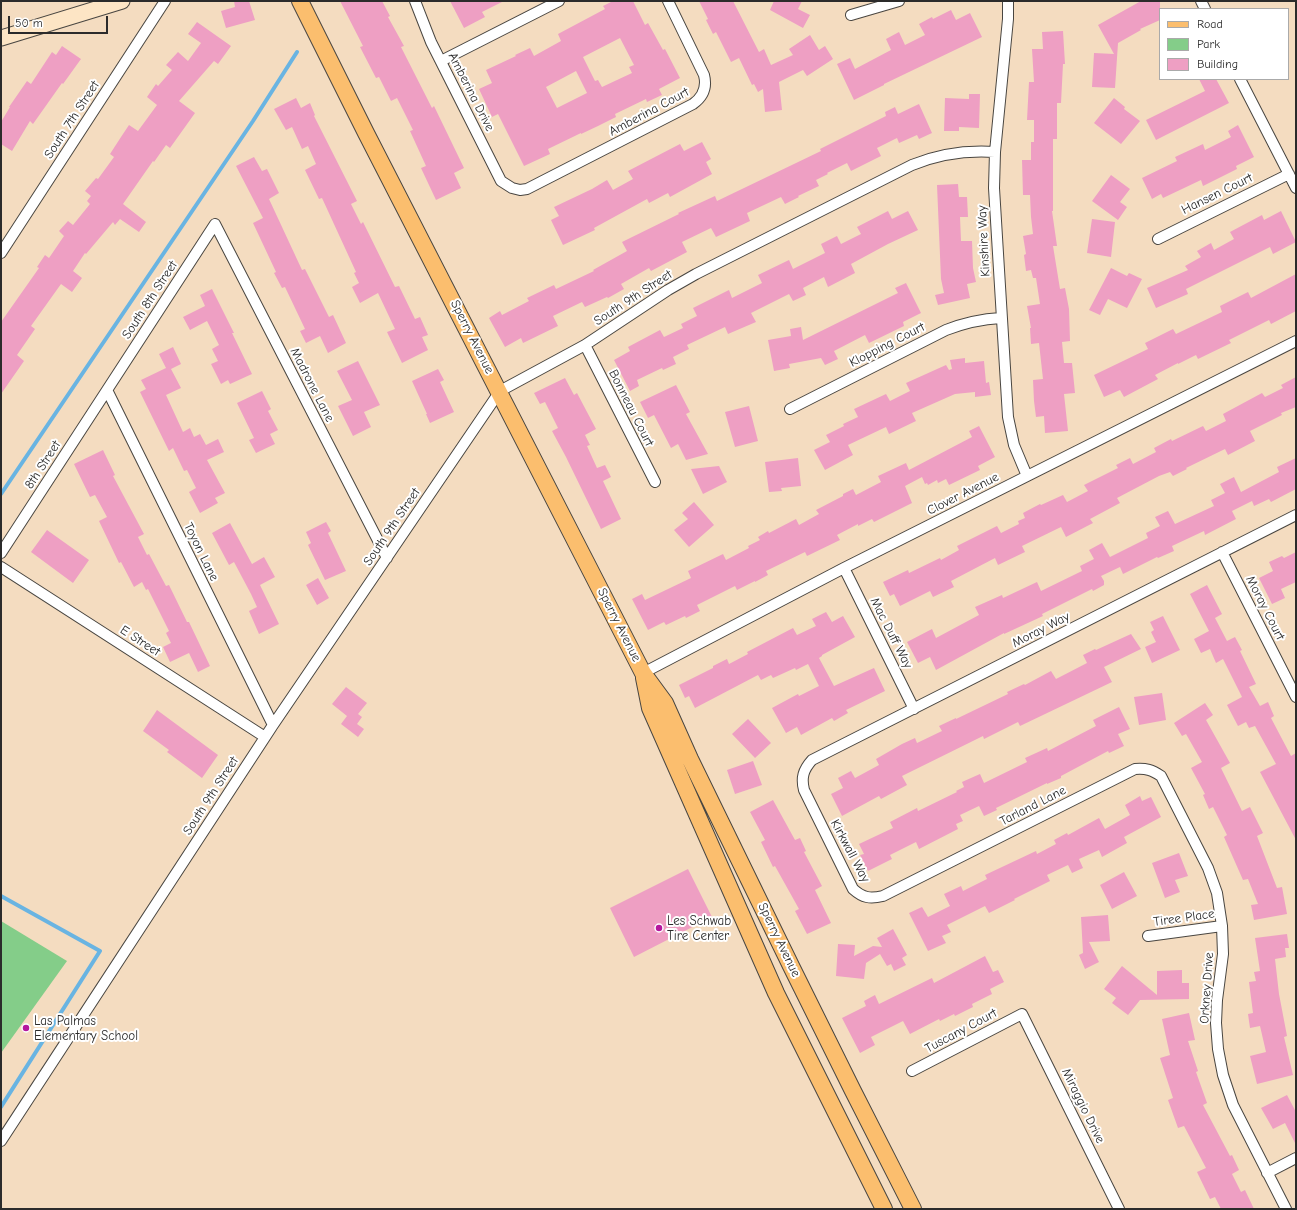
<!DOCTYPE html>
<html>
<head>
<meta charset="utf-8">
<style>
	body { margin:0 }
	#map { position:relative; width:1297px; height:1210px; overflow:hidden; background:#f4dcc0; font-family:"Comic Neue",sans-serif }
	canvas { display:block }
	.frame { position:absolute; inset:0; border:2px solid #2b2b2b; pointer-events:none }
	.legend { position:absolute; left:1159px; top:8px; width:130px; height:72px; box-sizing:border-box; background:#fff; border:1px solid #aaa; margin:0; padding:5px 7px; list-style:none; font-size:12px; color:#2b2b2b }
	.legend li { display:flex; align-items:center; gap:8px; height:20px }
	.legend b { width:20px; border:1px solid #aaa }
	.scale { position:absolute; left:8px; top:16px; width:100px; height:18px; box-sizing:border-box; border:2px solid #2b2b2b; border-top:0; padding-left:5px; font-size:12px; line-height:14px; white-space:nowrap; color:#2b2b2b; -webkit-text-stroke:3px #fff; paint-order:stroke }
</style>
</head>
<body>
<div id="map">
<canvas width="1297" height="1210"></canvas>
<div class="frame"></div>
<ul class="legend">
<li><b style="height:5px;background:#fbbe6e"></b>Road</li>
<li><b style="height:11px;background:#84cd89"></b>Park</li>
<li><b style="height:11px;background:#ee9fc3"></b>Building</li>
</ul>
<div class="scale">50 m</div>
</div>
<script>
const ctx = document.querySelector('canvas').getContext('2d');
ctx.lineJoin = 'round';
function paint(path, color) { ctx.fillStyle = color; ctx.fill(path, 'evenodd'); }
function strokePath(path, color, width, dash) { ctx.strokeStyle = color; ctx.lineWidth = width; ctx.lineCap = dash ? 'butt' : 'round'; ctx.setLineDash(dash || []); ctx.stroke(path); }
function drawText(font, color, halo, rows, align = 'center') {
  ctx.font = font + ' "Comic Neue",sans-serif'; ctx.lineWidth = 4; ctx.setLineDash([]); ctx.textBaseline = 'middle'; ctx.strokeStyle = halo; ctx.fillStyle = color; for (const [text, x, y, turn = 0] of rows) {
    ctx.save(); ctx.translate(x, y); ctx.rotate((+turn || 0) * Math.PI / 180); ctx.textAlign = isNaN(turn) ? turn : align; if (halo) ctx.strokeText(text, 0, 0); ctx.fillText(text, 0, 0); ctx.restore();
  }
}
paint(new Path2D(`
	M1,921L67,961L1,1053Z`), '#84cd89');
strokePath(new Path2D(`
	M1,494L253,121L297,52
	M1,896L100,951L1,1107`), '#69b4e2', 4);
paint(new Path2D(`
	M234,1H249L255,20L226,28L221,11L235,7Z
	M340,1H382L390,16L388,17L404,46L401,47L432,108L434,106L464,168L454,173L461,188L436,200L421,168L426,166L410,131L413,130L397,98L391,101L379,77L376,78L360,47L363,46Z
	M450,1H504L482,12L485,17L464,28Z
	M613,1H633L645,25L648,23L663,50L665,49L680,78L659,89L662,95L647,102L646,99L615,114L616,117L598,126L581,134V133L548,149L550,154L524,166L498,114L492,117L479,89L492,83L486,70L516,56L515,55L530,48L534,56L561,41L558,34L605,9L603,6ZM620,38L634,65L629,67L632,73L602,87L598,80L595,81L583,57ZM576,71L587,93L557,108L546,87Z
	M699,1H733L759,52L764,49L771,65L793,55L789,49L810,35L819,50L825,46L833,59L807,76L803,70L779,82L782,110L765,112L763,89L758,92L754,84L752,85L739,58L731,62L716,32L713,34L706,20L708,19Z
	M774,1H802L798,9L810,15L803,28L770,10Z
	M1141,1H1160V20L1140,29L1141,30L1118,43L1115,88L1092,87L1094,53L1114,54L1098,25Z
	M951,10L956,20L970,13L982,37L884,84V85L854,100L837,64L850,58L855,69L891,50L886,39L899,32L905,45L925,35L919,24L932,17L933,19Z
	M197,22L231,46L218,64L214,61L179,101L195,113L170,148L166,145L154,162L153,161L123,204L146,222L139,232L120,219L115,225L113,222L86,254L85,253L73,271L82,278L72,292L61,284L31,326L35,329L17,355L24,361L1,394V322L39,268L37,267L45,255L49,258L64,236L59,231L68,221L73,225L90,204L87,201L91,196L85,191L96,178L98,179L114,157L110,154L121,137L129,125L138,131L157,105L147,97L156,84L158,86L172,70L166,65L178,52L188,61L201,43L188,34Z
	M1063,31L1065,64H1063L1061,103H1057V139H1053V211H1052L1057,246H1053L1060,289L1065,288L1069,309L1070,341L1062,342L1064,363H1072L1075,393L1064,394L1068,431L1045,433L1044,416L1036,417L1034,401L1033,380L1043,379L1039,343L1031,344L1030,328H1031L1027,306L1040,304L1036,278H1033L1031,270L1026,271L1024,255L1026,254L1023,236L1033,234L1031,217L1030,195H1023L1022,160H1031V142H1034V120H1027L1029,82H1034L1032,49H1043L1042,32Z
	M62,46L81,59L63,84L62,83L33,124L30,121L12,151L1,144V122L10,107H9L27,81L31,84L52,52L56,55Z
	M1199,79H1216L1229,103L1156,140L1146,120L1205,91Z
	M969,94H980L979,128L959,127V131H944L945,98L969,99Z
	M296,98L301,108L310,103L315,115L314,116L357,201L351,204L361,224L363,222L395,287L399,286L415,319L420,317L428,335L422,337L428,350L402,363L387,332L395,329L378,293L360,303L352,287L359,283L354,273L356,272L322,198L319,199L305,170L316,164L308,146L302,149L292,127L286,130L274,109Z
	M1114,98L1125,107L1124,109L1140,121L1121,144L1094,123Z
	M919,104L932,133L919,139L917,135L899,143L897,138L877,148L881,156L851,171L847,163L827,173L828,174L816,180L819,186L798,196L799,197L785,204L781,197L747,213L750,221L716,237L711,228L682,242L687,252L651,271L649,268L621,284L624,289L608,298L607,297L585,307L582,302L553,316L558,326L523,343L521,338L505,347L489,318L500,311L502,315L529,301L527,298L554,285L556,289L594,271L593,270L627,251L622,242L679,214L678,213L715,196L717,201L821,151L820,149L886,116L885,112L895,107L898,114Z
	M1238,125L1254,157L1236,166L1237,169L1203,186L1201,180L1163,198L1161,194L1152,199L1142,178L1177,161L1175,157L1203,144L1205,150L1231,137L1228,131Z
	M702,142L711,159L706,162L712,174L670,197L668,193L649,203L647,199L594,228L595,230L563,245L551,220L559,216L554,207L592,189L607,180L613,190L633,179L628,171L680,144L684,151Z
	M254,157L262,171L267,169L279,193L269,199L302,270L305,269L329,317L333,315L346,343L328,353L320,336L306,343L300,331L305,329L285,287L282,288L274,273L276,272L253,223L263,218L236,166Z
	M1111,175L1130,189L1120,202L1127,207L1118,220L1092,201Z
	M958,184L959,197H967L968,217H960L961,241H972L973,268L976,282L967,284L970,298L938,305L935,295L944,293L941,279L937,185Z
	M888,211L892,219L908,211L918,230L888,244L851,264L855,273L828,287L824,277L803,288L806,295L793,301L789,294L751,313L756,322L728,334L725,327L687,345L689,349L673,357L676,364L663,370L662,368L637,380L639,386L630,391L614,360L630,351L628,347L660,330L664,337L683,328L681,324L697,316L693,308L729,290L732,298L762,283L758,275L789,260L793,269L825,253L821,244L837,236L841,244L861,234L857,227Z
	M1281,211L1296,242L1273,254L1270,247L1186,289L1188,294L1156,308L1147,288L1188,270L1185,266L1201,257L1197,251L1211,243L1214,250L1234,239L1230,232L1262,215L1264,220Z
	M1092,219L1115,222L1111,257L1087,253Z
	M1111,268L1127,276L1129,273L1142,279L1127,308L1108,299L1100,315L1089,310Z
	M1296,274V311L1271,324L1269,320L1229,340L1231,343L1198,359L1196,355L1178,364V363L1155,375L1158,379L1124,397L1120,390L1104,397L1094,375L1148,349L1145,343L1173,329L1176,334L1222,312L1220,306L1248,292L1251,298Z
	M906,283L921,313L903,322L904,326L869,343L865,335L834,351L838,359L825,365L821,358L789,364L790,368L774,371L768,340L791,336L790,329L801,327L803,340L898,293L895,288Z
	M212,289L234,333H232L252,374L230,384L228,380L221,384L211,364L218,361L212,349L219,345L207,321L190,330L183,317L205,306L200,295Z
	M173,347L181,364L171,369L181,388L166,395L183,432L190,428L194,437L200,434L206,445L218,439L224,452L207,460L225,493L215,498L218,503L200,513L189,492L196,488L187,470L184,471L173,448L169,451L140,392L146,389L141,380L166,368L159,354Z
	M965,358V363L984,361L986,383L989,382L991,395L975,397V392L955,394L912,413L916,421L889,434L886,427L848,445L853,455L825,470L814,450L830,442L826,435L844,426L843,424L858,417L854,409L886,394L890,401L910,391L906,383L946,365L949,370L952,369L950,360Z
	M358,361L380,405L364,412L371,427L353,436L338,406L352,400L337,371Z
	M438,369L444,380L440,382L454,412L430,423L426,414H427L412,381Z
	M1296,377V407L1281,413L1282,415L1250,431L1255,441L1228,455L1225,449L1186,468L1187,469L1173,476L1170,472L1159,476L1117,498L1120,503L1090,519L1093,523L1066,537L1061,527L1022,546L1025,552L998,565L995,558L951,581L954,587L933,597L930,591L900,606L894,594L890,596L883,582L908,570L909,573L940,558L941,560L959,550L957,546L997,526L1001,533L1019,524L1018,521L1025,518L1023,513L1040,504L1041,505L1063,495L1067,502L1088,491L1084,485L1118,468L1116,465L1130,458L1133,464L1156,452L1154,448L1171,439L1172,441L1203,426L1206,431L1226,421L1223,414L1262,393L1265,397L1283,388L1281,385Z
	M565,378L574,395L577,393L596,429L585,435L590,445L587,446L597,468L605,465L611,477L603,481L621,519L601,529L566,457L552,431L558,428L545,402L540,404L534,393Z
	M676,385L690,412L686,414L708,454L686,460L678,444L671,448L654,415L648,418L640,402Z
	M262,391L271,409L268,411L278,430L270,434L275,444L256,453L249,440L254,438L237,403Z
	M749,406L758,441L735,447L725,412Z
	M979,426L995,457L978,466L980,470L949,485L946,479L938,483L937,480L928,485L927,483L925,484L922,477L905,486L912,503L874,522L872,519L858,526V524L837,535L840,540L807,556L805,552L766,571L768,575L755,582V581L737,590L735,586L697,605L700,611L686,618L685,616L666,625L664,622L648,630L632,599L642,594L645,600L691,578L688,571L723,554L726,560L749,548L748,546L760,540L758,537L768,531L769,533L796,519L799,525L819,514L816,510L843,496V494L853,489L856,495L881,482L878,476L906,463L909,470L972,437L969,431Z
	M103,450L115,475L113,476L144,534L138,537L147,555L149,554L166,586L169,585L187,622H189L210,666L198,672L189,653L170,662L163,647L171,643L166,633L169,631L148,589L146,590L142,582L134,587L121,562L119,563L99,521L107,517L95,495L90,497L74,464Z
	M798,458L801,486L781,488L782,491L769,492L765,462Z
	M1296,458V489L1271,502L1269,499L1254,506L1252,501L1232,511L1236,519L1205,535L1204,531L1172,546L1174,551L1158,558L1157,557L1123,574L1120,567L1101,576L1104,581V585L1093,591L1092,589L1042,614L1043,616L1004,634V633L936,670L930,657L918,663L907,642L932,629L936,638L979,615L975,607L1002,595L1003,598L1037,582L1041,591L1082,571L1080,566L1094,559L1089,550L1102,543L1110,557L1148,538L1146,533L1160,526L1155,517L1168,511L1175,524L1214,506L1211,500L1225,493L1220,484L1234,477L1241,492L1279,472L1277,467Z
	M719,466L727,482L703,494L691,469Z
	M694,502L714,525L689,547L674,530L688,519L682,513Z
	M326,522L331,531L328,533L346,571L325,580L308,545L311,543L306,532Z
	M230,523L252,564L264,557L275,577L260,585L279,624L259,634L249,611L257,607L251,594L234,562L229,565L212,533Z
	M47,530L89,560L73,583L31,552Z
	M1296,552V582L1281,589L1285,598L1272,604L1259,578L1273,571L1269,562L1282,556L1284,558Z
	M318,578L329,598L317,605L306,585Z
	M1207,585L1222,614L1215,618L1227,641L1235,637L1242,650L1240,651L1256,684L1249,687L1260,706L1268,702L1274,716L1271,718L1291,756L1296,753V840L1260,772L1276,764L1255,726L1249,728L1246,722L1238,726L1227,705L1242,697L1223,659L1216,663L1210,649L1201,653L1194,639L1209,631L1190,594Z
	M826,612L832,622L843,616L855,637L822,655V656L819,658L834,686L874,668L885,691L846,710L848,713L834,721L832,718L801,735L797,727L786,733L772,708L798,694L799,696L819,686L808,664L796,670L795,668L773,678L771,675L761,680L758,675L695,708L689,696L685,698L679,685L713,668V666L727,659L729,664L748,654L747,652L793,628L797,635L816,626L812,619Z
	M1163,616L1180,650L1152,663L1145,647L1156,642L1151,632L1154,630L1150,622Z
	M1131,634L1141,649L1104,667L1112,682L1020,726L1018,722L984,739L983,736L902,776L907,785L881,799L879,796L842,816L831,794L843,788L838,778L851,771L855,778L879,765L876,759L902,744L915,738L917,743L942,731L939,726L956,718V719L1008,694L1007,692L1024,684L1025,685L1051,671L1056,679L1087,663L1083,655L1095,649L1096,650Z
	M346,687L367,703L358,714L362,717L357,724L364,729L358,737L341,724L347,716L332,704Z
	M1162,693L1166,720L1139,725L1134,697Z
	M1205,703L1213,715L1206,720L1230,763L1221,768L1242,811L1250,807L1263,833L1257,836L1277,888L1282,887L1287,914L1254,920L1251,905L1258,904L1248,879L1243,880L1224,837L1227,835L1213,807L1209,809L1203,795L1205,794L1191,768L1202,762L1186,734L1182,736L1174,723Z
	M1119,707L1130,729L1118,734L1124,746L1109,753L1108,751L1061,776V778L1047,784V783L996,808L997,810L984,816L979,806L960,815L963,821L956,824L958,829L919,849L916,842L890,855L892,859L868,871L860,855L864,854L859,844L893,828L890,822L917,808L918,811L957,792L956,791L964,787L962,782L980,774L984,783L1027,762L1025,758L1047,748L1048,751L1096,726L1093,720Z
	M157,710L218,755L202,778L167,752L169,750L143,731Z
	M748,719L771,743L755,758L732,734Z
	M753,761L762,785L735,794L727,770Z
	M1140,796L1142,801L1151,797L1161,817L1124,837L1127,843L1102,857L1099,850L1079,859L1083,868L1072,873L1068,865L1047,875L1050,881L1014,899L1015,900L989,913L985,906L947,925L951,932L942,936L946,943L928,951L909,913L922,907L928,917L950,906L944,894L961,886L963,891L987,879L985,875L1036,851L1037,854L1056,844L1054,840L1067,833L1068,835L1099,818L1105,829L1130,815L1125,805Z
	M773,800L795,840L800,838L806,851L804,852L822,886L815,890L831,923L807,934L795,911L799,909L775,866L773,867L761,842L765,840L750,812Z
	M1179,853L1188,876L1175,880L1180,892L1165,898L1152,863Z
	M688,869L712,917L634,957L610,908Z
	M1124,872L1137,896L1112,909L1100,885Z
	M1108,915L1110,941L1089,942L1099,962L1085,969L1079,955L1083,953L1081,917Z
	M893,929L907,955L902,958L906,965L894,971L891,964L887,966L880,954L866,963L864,979L836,976L838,944L855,945L854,956L873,946L882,947L877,938Z
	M1287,934L1289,948H1285L1286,957L1275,959L1279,994L1287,1036L1284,1037L1293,1075L1257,1084L1250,1056L1266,1052L1260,1026L1250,1028L1248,1014L1253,1013L1249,982L1256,981L1254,972L1260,971L1255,938Z
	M985,956L993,972L998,970L1004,982L990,989L992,994L972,1004L973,1007L955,1016L954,1014L940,1021L939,1019L910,1034L903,1021L871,1037L875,1045L860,1053L842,1018L866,1006L864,1001L875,995L879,1004L932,978L934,983Z
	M1122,966L1157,995V971L1182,970V983H1189V999L1140,1000L1128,1015L1112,1003L1116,998L1104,989Z
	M1189,1013L1195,1040L1188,1041L1198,1071L1196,1072L1207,1103L1203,1105L1230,1156L1232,1155L1239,1170L1232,1174L1241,1192L1245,1190L1254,1209H1221L1215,1197L1210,1199L1197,1172L1206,1168L1184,1126L1178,1128L1168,1100L1173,1098L1160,1058L1170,1055L1162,1019Z
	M1287,1095L1296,1112V1145L1285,1123L1273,1129L1261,1108Z`), '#ee9fc3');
const street = new Path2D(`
	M415,1L431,42L501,181L512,188L520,190L527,189L693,104C703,97 707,87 704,75L668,1
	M1008,1V19L995,152L994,188L1008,417L1014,445L1027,476
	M1201,1L1205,9
	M851,15L899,1
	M441,61L559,1
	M1240,79L1296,188
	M1158,239L1289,174
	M1,253L165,1
	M585,345L655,482
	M107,390L273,725
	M790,409L946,330C964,323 982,319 1001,318
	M1222,552L1296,697
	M1,553L215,224L387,558
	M1,567L265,737
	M844,568L914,709
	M643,673L844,568L1296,341
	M1148,936L1222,926
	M912,1071L1022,1014L1119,1209
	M1,1141L273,725L500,391L585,345L668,290L696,274L912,165C939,154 966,150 995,152
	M1267,1173L1296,1158
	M1286,1209L1233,1105L1223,1075L1218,1049L1216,1023L1217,1000L1223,954L1222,926L1217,893L1208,868L1161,776C1152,770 1146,768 1135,769L883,896C870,899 863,898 853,889L804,790C801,778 803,770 812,760L1296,515`);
const secondary = new Path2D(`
	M1,38L122,1`);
const primary = new Path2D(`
	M300,1L366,133L643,673L665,703L690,759L791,966L853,1091L913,1209
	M644,678L650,708L776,993L884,1209`);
strokePath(street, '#494641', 12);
strokePath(secondary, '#494641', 17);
strokePath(primary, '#494641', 18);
strokePath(street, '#fff', 10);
strokePath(secondary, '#fde5c5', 15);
strokePath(primary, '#fbbe6e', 16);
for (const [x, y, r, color] of [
	[659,928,4,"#b5179e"],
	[26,1028,4,"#b5179e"]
]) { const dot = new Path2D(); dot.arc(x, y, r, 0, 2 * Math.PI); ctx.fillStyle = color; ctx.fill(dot); strokePath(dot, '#fff', 1.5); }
drawText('13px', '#2b2b2b', '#fff', [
	["Amberina Drive",471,92,63],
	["Amberina Court",649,112,-28],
	["South 7th Street",72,120,-57],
	["Hansen Court",1217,194,-26],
	["Kinshire Way",984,241,-93],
	["South 9th Street",633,298,-33],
	["South 8th Street",150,300,-57],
	["Sperry Avenue",472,337,63],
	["Klopping Court",887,345,-27],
	["Madrone Lane",312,385,63],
	["Bonneau Court",631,408,63],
	["8th Street",43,465,-57],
	["Clover Avenue",963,494,-27],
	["South 9th Street",392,527,-56],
	["Toyon Lane",201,552,64],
	["Moray Court",1265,608,63],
	["Sperry Avenue",619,625,63],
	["Moray Way",1041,630,-27],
	["Mac Duff Way",891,633,63],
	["E Street",140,641,33],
	["South 9th Street",211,796,-57],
	["Tarland Lane",1033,806,-27],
	["Kirkwall Way",850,851,62],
	["Tiree Place",1184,918,-8],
	["Sperry Avenue",779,940,64],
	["Orkney Drive",1207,988,-86],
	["Tuscany Court",961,1031,-28],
	["Miraggio Drive",1083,1106,64]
]);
drawText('13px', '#2b2b2b', '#fff', [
	["Les Schwab",667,921],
	["Tire Center",667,936],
	["Las Palmas",34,1021],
	["Elementary School",34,1036]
], 'left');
</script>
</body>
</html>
